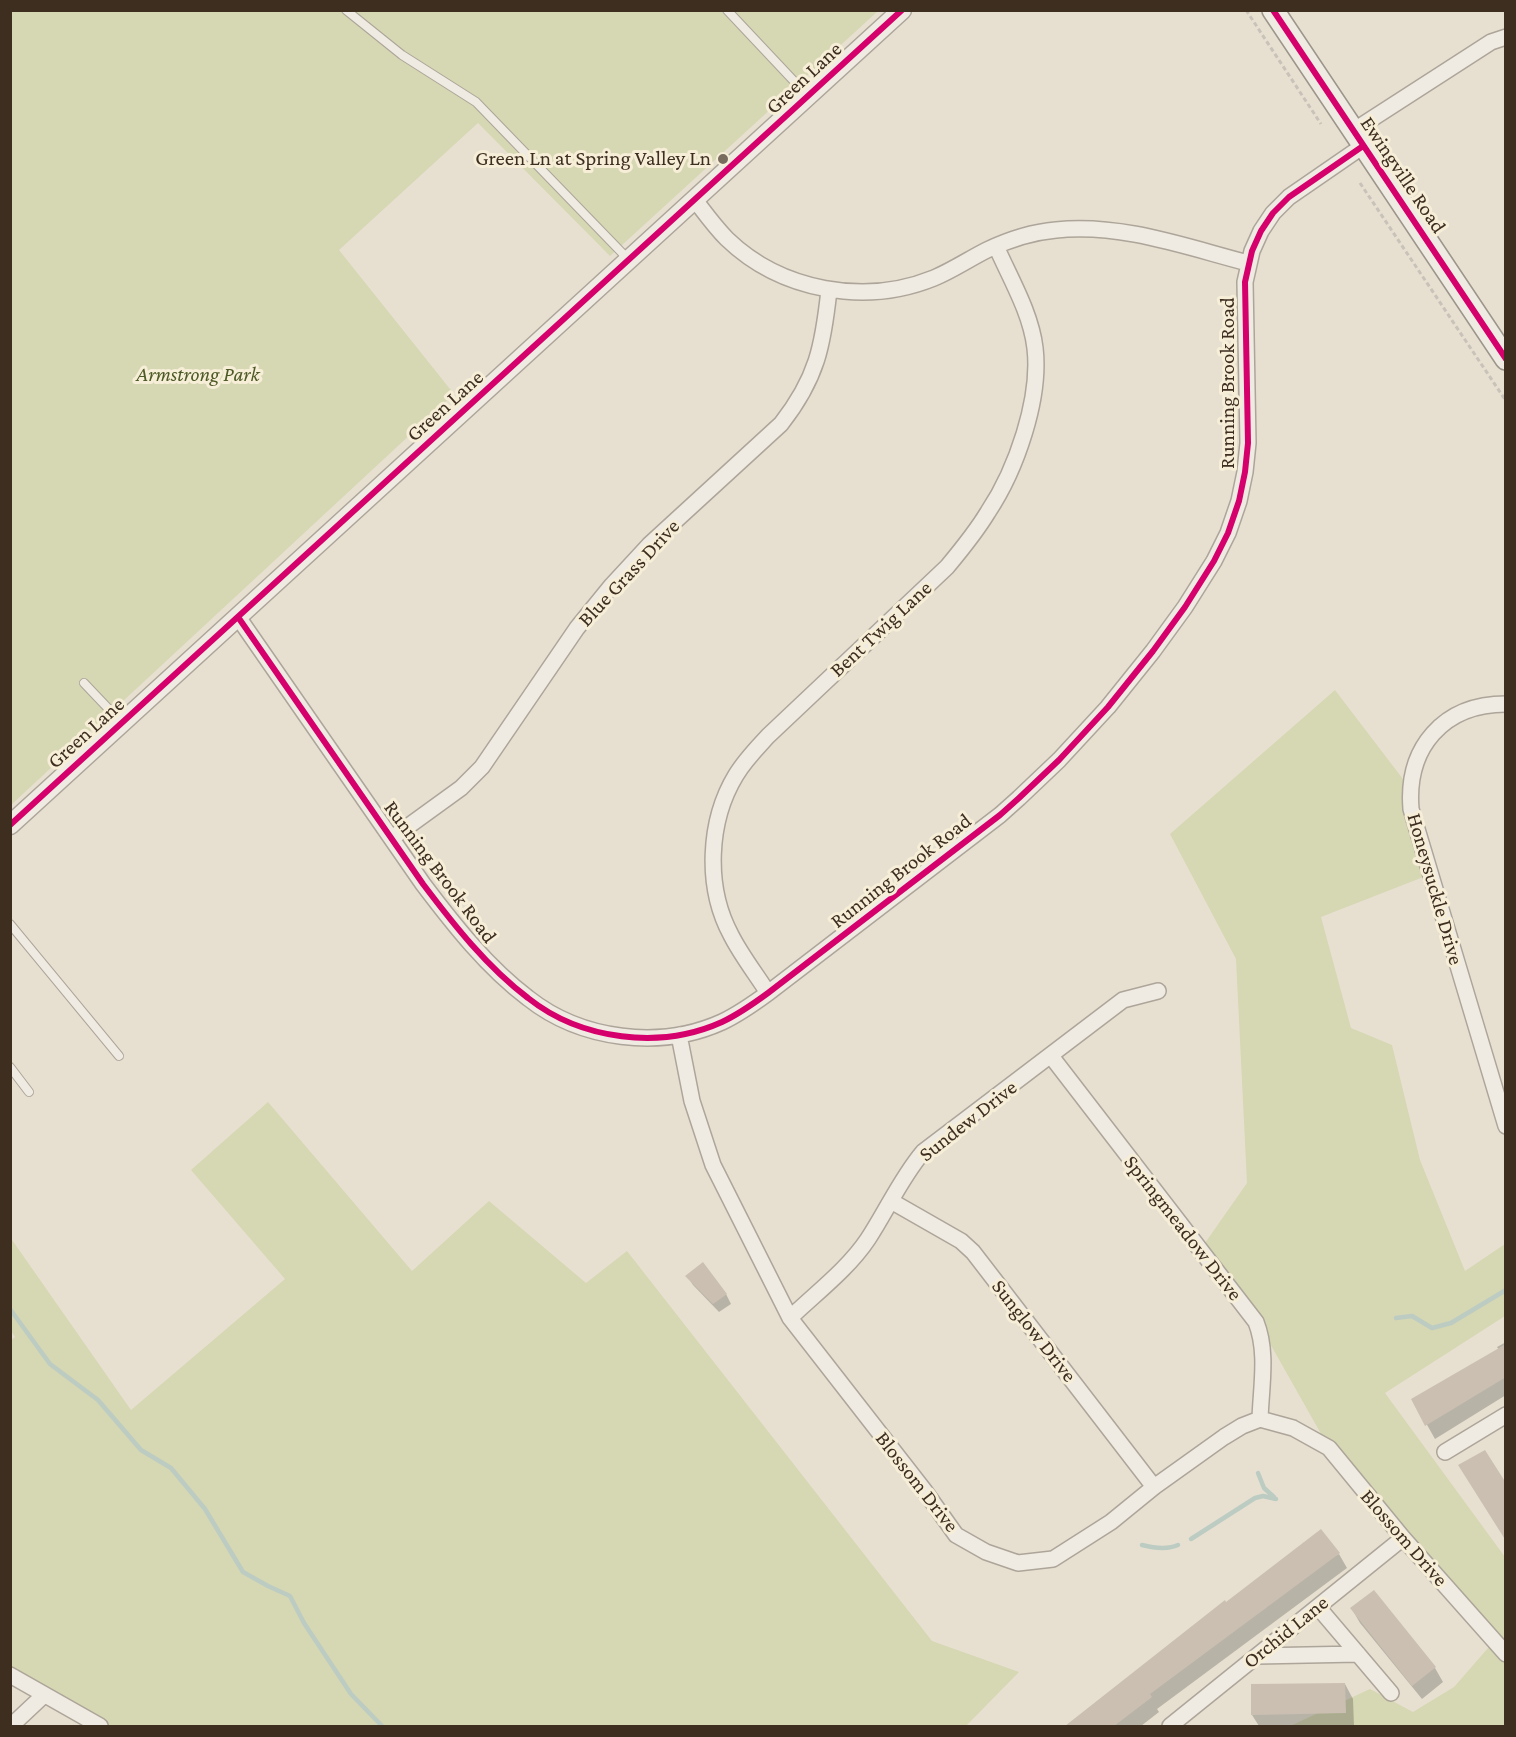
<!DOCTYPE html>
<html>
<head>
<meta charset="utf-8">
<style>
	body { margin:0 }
	#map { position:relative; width:1516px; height:1737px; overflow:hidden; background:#e7e0d1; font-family:"Crimson Pro",serif }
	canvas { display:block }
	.frame { position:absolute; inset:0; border:12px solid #3d2e20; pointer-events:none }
</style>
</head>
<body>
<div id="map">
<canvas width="1516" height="1737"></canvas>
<div class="frame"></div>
</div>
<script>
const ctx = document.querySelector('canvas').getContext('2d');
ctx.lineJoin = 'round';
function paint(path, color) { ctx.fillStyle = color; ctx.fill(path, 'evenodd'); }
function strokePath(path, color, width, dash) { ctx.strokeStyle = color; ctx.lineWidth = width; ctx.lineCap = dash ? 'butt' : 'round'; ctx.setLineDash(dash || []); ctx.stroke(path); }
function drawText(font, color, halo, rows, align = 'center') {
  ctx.font = font + ' "Crimson Pro",serif'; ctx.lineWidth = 6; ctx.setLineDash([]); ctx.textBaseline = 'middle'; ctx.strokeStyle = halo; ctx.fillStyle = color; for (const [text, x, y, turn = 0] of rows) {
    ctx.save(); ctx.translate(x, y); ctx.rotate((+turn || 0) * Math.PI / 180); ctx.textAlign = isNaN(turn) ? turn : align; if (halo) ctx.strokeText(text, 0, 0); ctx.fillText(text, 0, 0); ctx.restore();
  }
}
paint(new Path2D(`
	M11,11H878L610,256L478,123L339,250L454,394L11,805Z
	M1335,690L1409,787L1426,876L1321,917L1351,1028L1392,1045L1420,1160L1465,1271L1505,1244V1316L1385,1393L1505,1557V1726H1290L1370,1689L1413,1712L1454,1687L1495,1640L1329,1448L1264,1333L1205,1243L1247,1183L1236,959L1170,834Z
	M268,1102L412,1271L489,1201L586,1283L627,1251L932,1641L1019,1672L966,1726H95L11,1677L10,1341L15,1337L10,1330V1237L131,1410L285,1279L191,1170Z`), '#d6d7b3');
paint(new Path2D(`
	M687,1276L726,1294L731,1304L719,1312L693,1285Z
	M1506,1342V1395L1435,1439L1413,1400L1499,1350L1497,1347Z
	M1339,1554L1347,1568L1157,1709L1159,1712L1141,1726H1067L1225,1602L1226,1604Z
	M1373,1592L1435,1668L1443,1682L1422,1699L1360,1623L1352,1609Z
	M1345,1684L1353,1699L1354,1726H1259L1252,1715Z`), '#0003');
strokePath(new Path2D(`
	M10,1309L50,1364L98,1400L141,1450L171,1468L205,1509L243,1572L268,1586L290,1596L304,1623L351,1694L382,1726
	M1396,1318L1412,1316L1432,1328L1451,1323L1506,1290
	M1258,1473L1264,1488L1274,1497
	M1191,1539L1255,1498L1263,1496L1276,1499
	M1142,1545C1154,1548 1167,1550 1178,1545`), '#bcccc2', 4.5);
paint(new Path2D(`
	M703,1262L727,1294L713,1304L685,1276Z
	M1506,1344V1377L1425,1426L1411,1399Z
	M1485,1450L1506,1483V1541L1458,1465Z
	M1321,1529L1340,1553L1150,1694L1152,1697L1114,1726H1065L1225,1600L1226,1602Z
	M1374,1590L1436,1667L1412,1686L1350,1608Z
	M1345,1683L1346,1713L1251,1715V1684Z`), '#cbbfb2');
const service = new Path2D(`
	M346,10L402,55L476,102L628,259
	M727,10L807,95
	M84,683L122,723
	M10,924L119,1056
	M10,1067L29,1092`);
const minor = new Path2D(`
	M1353,131L1491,42L1506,37
	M695,200C705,213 715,227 727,239C781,291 865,306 934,278C953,270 969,259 987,250C1008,240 1033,232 1056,230C1121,223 1186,247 1248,263
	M238,617L423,884C454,925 487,967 528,998C581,1040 660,1050 722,1022C739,1014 753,1004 768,993L1000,815L1019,798L1059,760L1108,707L1153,651L1185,607L1214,561L1228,533L1239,501L1245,472L1248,443L1245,282L1252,251L1261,231L1273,213L1289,197L1363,146
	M1506,704C1443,704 1406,748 1411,809L1506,1126
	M392,838L461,788L482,767L577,628L612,585L649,545L781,424C817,378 823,346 829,290
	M768,993C756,974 741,955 731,935C705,887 708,821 736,775C745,760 757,748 768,736L947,567C962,549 976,532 988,512C1016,470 1041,399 1035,348C1031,313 1010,278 996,246
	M679,1035L692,1101L713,1165L790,1318L924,1490L956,1535L986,1552L1018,1563L1053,1559L1111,1522L1154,1487L1224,1437L1242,1426L1260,1419L1293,1428L1329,1448L1403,1538L1506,1654
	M1051,1056L1256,1322C1268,1352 1261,1387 1260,1419
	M891,1201L961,1241L973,1252L1154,1487
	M790,1318C816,1293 848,1269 868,1239C887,1210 901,1178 923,1152L1123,1000L1158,991
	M1445,1452L1506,1415
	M1318,1607L1391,1693
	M1257,1656L1358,1654
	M10,1675L100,1726
	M11,1726L44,1695
	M1170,1726L1403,1538`);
const tertiary = new Path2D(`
	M10,825L902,10`);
const secondary = new Path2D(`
	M1273,10L1506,359`);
strokePath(service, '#ada599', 10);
strokePath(minor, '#ada599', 18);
strokePath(tertiary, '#ada599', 21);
strokePath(secondary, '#9c958a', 24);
strokePath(new Path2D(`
	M1246,10L1321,124
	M1360,183L1506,401`), '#c8c2b9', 3, [4.5, 3]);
strokePath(service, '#efebe3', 8);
strokePath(minor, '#efebe3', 15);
strokePath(tertiary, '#efebe3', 18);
strokePath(secondary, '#efebe3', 21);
strokePath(new Path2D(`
	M1273,10L1506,359
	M238,617L423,884C454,925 487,967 528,998C581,1040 660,1050 722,1022C739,1014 753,1004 768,993L1000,815L1019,798L1059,760L1108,707L1153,651L1185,607L1214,561L1228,533L1239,501L1245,472L1248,443L1245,282L1252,251L1261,231L1273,213L1289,197L1363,146
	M10,825L902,10`), '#d6006c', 6);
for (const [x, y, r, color] of [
	[723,159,6,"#786c5e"]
]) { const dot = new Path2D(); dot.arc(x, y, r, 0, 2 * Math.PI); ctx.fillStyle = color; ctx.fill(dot); strokePath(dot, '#f7eed8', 2); }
drawText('21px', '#3d2e20', '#f7eed8', [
	["Green Lane",804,78,-43],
	["Ewingville Road",1403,175,56],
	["Running Brook Road",1228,383,-90],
	["Green Lane",445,406,-42],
	["Blue Grass Drive",629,573,-47],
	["Bent Twig Lane",881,629,-43],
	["Green Lane",86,733,-42],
	["Running Brook Road",901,871,-38],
	["Running Brook Road",440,872,53],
	["Honeysuckle Drive",1435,889,74],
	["Sundew Drive",968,1121,-38],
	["Springmeadow Drive",1183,1228,52],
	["Sunglow Drive",1034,1331,52],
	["Blossom Drive",917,1482,52],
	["Blossom Drive",1404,1538,49],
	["Orchid Lane",1286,1632,-39]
]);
drawText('21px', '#3d2e20', '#f7eed8', [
	["Green Ln at Spring Valley Ln",711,159]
], 'right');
drawText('italic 21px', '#4d5a26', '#f7eed8', [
	["Armstrong Park",198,375]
]);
</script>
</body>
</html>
